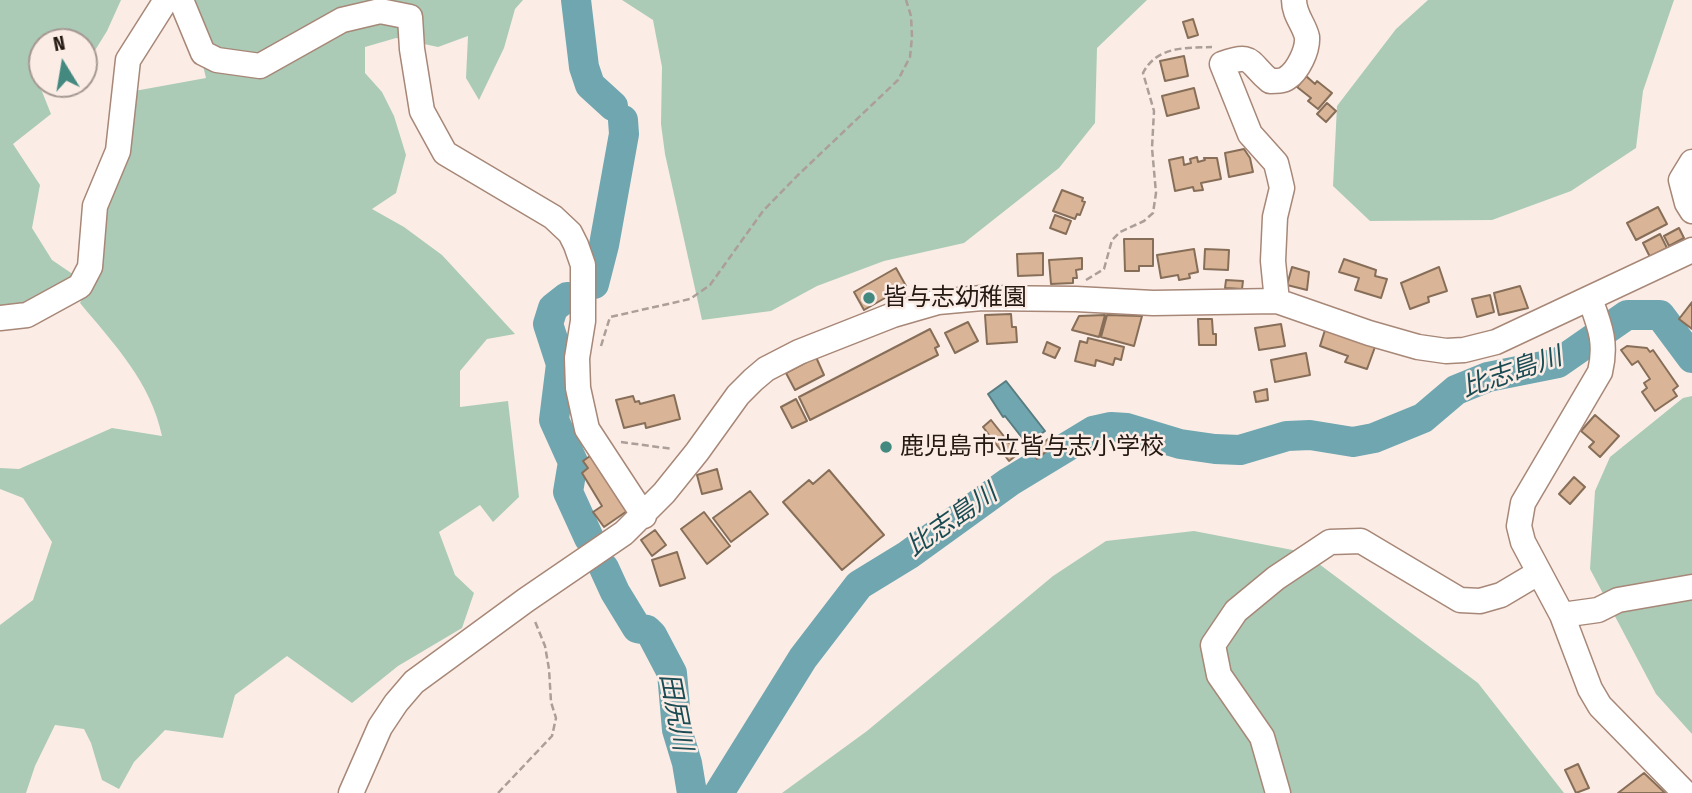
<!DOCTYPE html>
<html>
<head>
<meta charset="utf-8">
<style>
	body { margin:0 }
	#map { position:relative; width:1692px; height:793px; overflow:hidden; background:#fbede6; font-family:"Fira Sans Condensed",sans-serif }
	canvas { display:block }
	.north { position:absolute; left:28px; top:28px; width:70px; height:70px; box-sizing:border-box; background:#fbede6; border:2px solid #a59892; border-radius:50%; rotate:349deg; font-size:19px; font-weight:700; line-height:28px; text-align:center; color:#251913 }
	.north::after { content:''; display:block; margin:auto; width:24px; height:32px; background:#438980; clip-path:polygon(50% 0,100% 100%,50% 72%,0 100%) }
</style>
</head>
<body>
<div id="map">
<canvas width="1692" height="793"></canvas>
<div class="north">N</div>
</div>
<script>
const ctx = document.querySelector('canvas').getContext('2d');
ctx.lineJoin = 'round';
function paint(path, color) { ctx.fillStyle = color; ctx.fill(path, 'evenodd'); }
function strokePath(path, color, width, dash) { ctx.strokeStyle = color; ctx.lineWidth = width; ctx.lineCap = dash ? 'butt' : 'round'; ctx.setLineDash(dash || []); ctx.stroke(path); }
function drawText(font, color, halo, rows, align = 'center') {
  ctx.font = font + ' "Fira Sans Condensed","Noto Sans JP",sans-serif'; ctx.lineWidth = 5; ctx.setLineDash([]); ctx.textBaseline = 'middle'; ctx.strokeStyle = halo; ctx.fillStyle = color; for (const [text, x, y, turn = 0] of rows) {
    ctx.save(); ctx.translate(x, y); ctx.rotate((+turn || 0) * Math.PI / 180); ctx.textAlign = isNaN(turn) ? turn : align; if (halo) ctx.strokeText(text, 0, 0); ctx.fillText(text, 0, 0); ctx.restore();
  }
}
paint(new Path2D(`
	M0,0H121L107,31L84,68V42H42V82L39,84L51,114L13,144L40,185L32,228L52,260L77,277L0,315Z
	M187,0H523L515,9L504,48L479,100L466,78L468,36L438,47L396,38L365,47V73L382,92L394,116L406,155L396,193L372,209L404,227L442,255L515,334L487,339L460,371V407L508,401L519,497L493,522L480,505L439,532L455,575L474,593L462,628L398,666L352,703L287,656L235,695L223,738L165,730L134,762L119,789L102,780L91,743L84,729L55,725L35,766L26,793H0V625L33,600L52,542L23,498L0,489V468L19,469L112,428L162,436C151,382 114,344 80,303L100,261L118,94L206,78Z
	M622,0H1147L1097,48L1095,123L1059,168L964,243L884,261L817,286L771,311L702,320L665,154L661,124L662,67L653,20Z
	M1428,0H1674L1643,91L1636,148L1571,191L1492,220L1370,221L1333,186L1337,106L1396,29Z
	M1692,396V734L1656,694L1590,569L1595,491L1610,457L1683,398Z
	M1194,531L1303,552L1478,683L1564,793H782L867,731L1053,576L1106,541Z`), '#abcbb7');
const water = new Path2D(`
	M1006,381L1045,431L1027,444L1005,416L1003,417L988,394Z`);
paint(water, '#6fa6b0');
strokePath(water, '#597c81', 2);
strokePath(new Path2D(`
	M576,0L584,67L590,85L613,106
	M594,284L604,245L624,134L623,120
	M567,297L553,308L548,324L561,364L554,420L573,462L568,492L589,538
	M604,568L615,592L637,628L647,630L652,635L672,673L677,730L687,763L692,793
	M719,793L803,658L859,585L908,555L1009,482L1093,431L1111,427L1127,428L1180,444L1215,449L1240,450L1287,436L1310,435L1353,442L1374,438L1423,418L1456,390L1488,377L1558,363L1627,315H1660L1692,358`), '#6fa6b0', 30);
const building = new Path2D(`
	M1193,19L1198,35L1188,38L1183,22Z
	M1184,56L1188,76L1165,81L1160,61Z
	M1306,76L1315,84L1317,81L1332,93L1318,109L1308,101L1311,98L1297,87Z
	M1194,88L1199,108L1167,116L1162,96Z
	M1327,103L1336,111L1326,122L1317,114Z
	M1244,149L1250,158L1253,172L1229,177L1225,153Z
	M1183,157L1184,165L1191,163L1190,159L1197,157L1198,162L1205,160L1204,158H1217L1221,179L1201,183L1203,190L1194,191L1193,187L1175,191L1169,160Z
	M1062,190L1083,198L1082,201L1085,202L1080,215L1077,214L1075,219L1053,211Z
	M1658,207L1667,224L1636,240L1627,223Z
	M1055,215L1071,221L1066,234L1050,228Z
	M1679,228L1684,238L1669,246L1664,236Z
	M1660,234L1667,248L1650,257L1643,243Z
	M1124,239H1153V266H1139V271H1125Z
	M1194,249L1198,272L1189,274L1190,278L1179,280L1178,275L1161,278L1157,255Z
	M1205,249L1229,250L1228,270L1204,269Z
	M1043,253V275L1018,276L1017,254Z
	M1082,258V269L1076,270L1077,278H1073V283L1051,284L1049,260Z
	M1344,259L1376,270L1375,276L1387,279L1381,298L1355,290L1359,278L1339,272Z
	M1292,267L1309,272L1307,290L1287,285Z
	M1439,267L1447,291L1428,297L1429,302L1410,309L1401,283Z
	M896,268L906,286L864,310L854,292Z
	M1226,280L1243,281L1242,289L1225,288Z
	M1520,286L1528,308L1499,315L1494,293Z
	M1490,295L1494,312L1477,317L1472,299Z
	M1692,302V329L1679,319Z
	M1011,314L1012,327H1016L1017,342L987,344L985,315Z
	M1105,315L1099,337L1072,330L1079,316Z
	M1107,315L1142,316L1134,346L1101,337Z
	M1198,319H1212L1213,334H1216V345H1199Z
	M968,322L978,341L955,353L945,333Z
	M1281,324L1285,346L1259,350L1255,328Z
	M930,329L939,346L935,348L938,355L810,420L799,397Z
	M1325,330L1375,347L1367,369L1345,362L1348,356L1320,346Z
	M1088,338L1124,347L1121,360L1115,358L1113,365L1096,360L1095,366L1075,361L1080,341L1087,343Z
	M1047,342L1060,348L1055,358L1043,353Z
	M1627,346L1647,348L1650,352L1653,350L1678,386L1673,390L1677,396L1655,411L1642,392L1647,388L1644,383L1650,379L1638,361L1632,365L1621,350Z
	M1306,353L1310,375L1275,382L1271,360Z
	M816,357L824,375L795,390L786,373Z
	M1267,389L1268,400L1256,402L1254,392Z
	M674,395L680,419L646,428L645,423L624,428L616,400L633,396L635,402L639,401L640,404Z
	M796,399L807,421L792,428L781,407Z
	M1595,415L1619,436L1600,457L1589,447L1594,442L1581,431Z
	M991,420L1018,454L1009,461L983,427Z
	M1048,439L1053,446L1037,459L1032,452Z
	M590,456L630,509L604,527L593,512L602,506L582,473L588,468L583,461Z
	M717,469L722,489L702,494L697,475Z
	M829,470L884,535L842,570L783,502L809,480L813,484Z
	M1574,477L1585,487L1570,504L1559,494Z
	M750,491L768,514L731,542L713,518Z
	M704,512L730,546L707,564L681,529Z
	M655,530L666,545L652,556L641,540Z
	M677,552L685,578L660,586L652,560Z
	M1578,764L1589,788L1576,793L1565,770Z
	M1644,773L1665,793H1618Z`);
paint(building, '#d9b496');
strokePath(building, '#876e58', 2);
const minor = new Path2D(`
	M181,0L203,53L217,60L260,66L342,20L380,11L410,17L412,49L422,111L445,153L553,217L570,233L576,245L583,265V321L577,358L578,388L587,429L644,516
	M1692,162L1681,180L1687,203L1692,211
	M1590,299C1600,326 1607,343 1600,372L1523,503L1519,526L1523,542L1562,615L1590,689L1600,706L1685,793
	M1277,301L1273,261L1275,217L1282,188L1279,175L1276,163L1250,134L1222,64C1254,52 1248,63 1270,81C1276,81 1283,81 1287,78C1298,71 1308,50 1307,37C1304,24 1294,15 1294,0
	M0,318L27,315L80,286L90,267L95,206L118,151L128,60L166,0
	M1562,615L1598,610L1618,600L1692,587
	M351,793L380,727L396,703L414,682L526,600L624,533L664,493L697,452L738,395L753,380L766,369L799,352L893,315L938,302L982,298L1076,299L1153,303L1277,301L1369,333L1418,347L1446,351L1464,350L1496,342L1692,250
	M1278,793L1262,737L1219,675L1213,645L1236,611L1276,578L1330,542L1361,541L1460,600L1480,601L1501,595L1538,573`);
strokePath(minor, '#a78777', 27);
strokePath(new Path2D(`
	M1086,280L1104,269L1112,240L1120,232L1144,221L1153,213L1156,193L1152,148L1154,111L1143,73C1157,46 1185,48 1212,47
	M601,346L610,317L690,299L710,285L763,211L797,176L898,80L910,57L912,37L911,16L906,0
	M621,442L673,449
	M498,793L552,736L556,718L551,702L549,669L545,646L534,619`), '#ac9e98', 2.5, [7, 3.5]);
strokePath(minor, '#fff', 24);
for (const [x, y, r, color] of [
	[869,298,7,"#438980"],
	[886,447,7,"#438980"]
]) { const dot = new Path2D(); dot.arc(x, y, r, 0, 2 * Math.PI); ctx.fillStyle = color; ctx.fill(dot); strokePath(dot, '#fbede6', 2.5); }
drawText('24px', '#251913', '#fbede6', [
	["皆与志幼稚園",883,298],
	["鹿児島市立皆与志小学校",900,447]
], 'left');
drawText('italic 26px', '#1b4c54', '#fbede6', [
	["比志島川",1512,373,-19],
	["比志島川",952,521,-35],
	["田尻川",675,712,79]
]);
</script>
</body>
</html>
